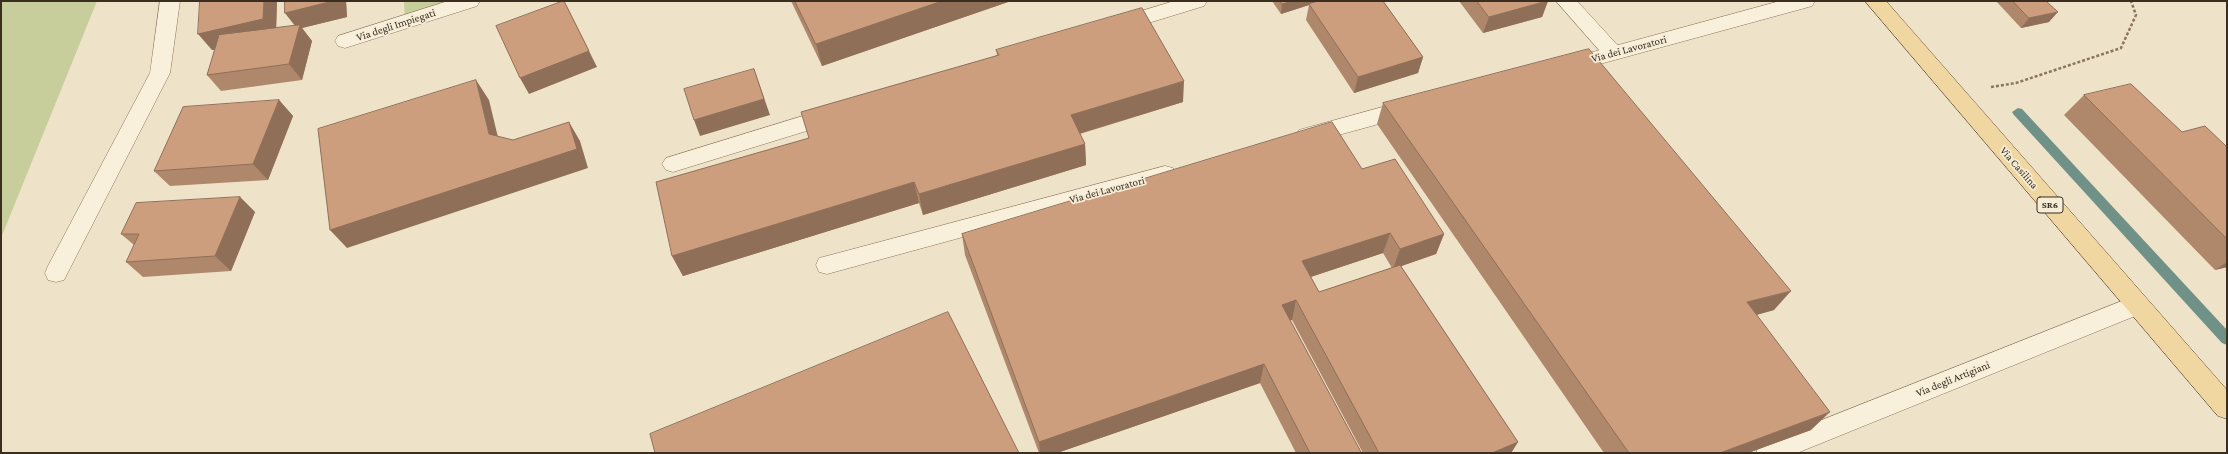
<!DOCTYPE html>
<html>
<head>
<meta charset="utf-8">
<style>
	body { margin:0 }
	#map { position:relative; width:2228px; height:454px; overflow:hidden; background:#eee2c8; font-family:"Crimson Pro",serif }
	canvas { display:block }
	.frame { position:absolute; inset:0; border:2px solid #3b2d20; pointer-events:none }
</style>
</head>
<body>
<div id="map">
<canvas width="2228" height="454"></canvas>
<div class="frame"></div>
</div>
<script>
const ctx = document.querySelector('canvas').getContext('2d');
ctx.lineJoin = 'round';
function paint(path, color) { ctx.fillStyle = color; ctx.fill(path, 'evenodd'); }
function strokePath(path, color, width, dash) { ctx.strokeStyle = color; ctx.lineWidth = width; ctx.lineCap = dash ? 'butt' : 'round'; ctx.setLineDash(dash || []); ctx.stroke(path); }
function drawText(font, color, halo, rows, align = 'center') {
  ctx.font = font + ' "Crimson Pro",serif'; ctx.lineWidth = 3.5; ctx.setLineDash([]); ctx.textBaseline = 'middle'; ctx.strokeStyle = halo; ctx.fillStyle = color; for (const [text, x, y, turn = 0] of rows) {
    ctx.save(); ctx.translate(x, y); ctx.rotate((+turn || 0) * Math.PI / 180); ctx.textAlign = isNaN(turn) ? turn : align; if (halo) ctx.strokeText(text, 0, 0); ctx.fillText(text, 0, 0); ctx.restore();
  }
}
paint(new Path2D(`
	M1,1H97L1,238Z
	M404,1H470L405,22Z`), '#c7cd9b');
paint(new Path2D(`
	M2018,108L2022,109L2227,330V345L2222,343L2014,115L2012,112Z`), '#6f9188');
const service = new Path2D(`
	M160,1H180L170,73L64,280L56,282L48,280L45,273L48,266L150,73Z
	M1174,1H1207L1204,6L1119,32L1112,30L1109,25L1112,20Z
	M1556,1H1577L1620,48L1623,53L1620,58L1613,60L1606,58Z
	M832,107L839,109L842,115L839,121L673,172L666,170L662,164L666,158Z`);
const minor = new Path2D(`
	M448,1H480L477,6L345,48L338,46L335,41L338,36Z
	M1780,1H1815L1812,6L1805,8L1567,73L1560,71L1557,66L1560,61L1567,59Z
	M1408,100L1415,102L1418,108L1415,114L1306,144L1299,142L1296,136L1299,130L1306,128Z
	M1165,166L1173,168L1176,174L1173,180L827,274L819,272L816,265L819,258L827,256Z
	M2137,295L2145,298L2148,305L2145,312L1797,453H1756L1759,445Z`);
const primary = new Path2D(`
	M1865,1H1886L2227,390V419L2218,416Z`);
strokePath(service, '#8a755d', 1);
strokePath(minor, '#8a755d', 1);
strokePath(primary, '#584331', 1);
strokePath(new Path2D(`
	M1991,87L2016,83L2121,48L2136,15L2131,1`), '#8a755d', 2.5, [3, 2]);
paint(service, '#f9f0db');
paint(minor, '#f9f0db');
paint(primary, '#f0d7a1');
paint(new Path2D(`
	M200,1H277L276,28L295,26L285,13V1H346L347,17L302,28L312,41L302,80L221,91L207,75L215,50H212Z
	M791,1H1011L822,66Z
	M1272,1H1383L1423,57L1418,73L1354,93L1306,20L1309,5L1281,14Z
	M1459,1H1548L1542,17L1483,33Z
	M1996,1H2046L2049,22L2021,28Z
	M996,50L1183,102L1080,134L1085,144L1086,165L923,215L919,203L683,276L672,256L809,138L997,55Z
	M2084,95L2182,132L2227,147V267L2215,270L2064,115Z
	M279,100L293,116L268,180L170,186L154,171Z
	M1383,103L1774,310L1757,315L1811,430L1748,453H1604L1377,124Z
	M1362,169L1444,234L1436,254L1401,266L1518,442L1511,453H1363L1292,320H1290L1361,452V453H1296L1260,383L1057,453H1039L965,255L962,234ZM1383,253L1392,268L1319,292L1311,277Z
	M240,197L255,212L231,271L143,277L126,262L134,245L121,234Z`), '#af886c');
paint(new Path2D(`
	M264,1H277L276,35L212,50L198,34Z
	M333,1H346L347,17L302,28L312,41L302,80L289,64L298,29L285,13Z
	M564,1L597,67L529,94L520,78Z
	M942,1H1011L822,66L816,44Z
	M1293,1H1322L1309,4V5L1281,14L1282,4Z
	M1548,1L1542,17L1483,33L1489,17Z
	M2058,12L2049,22L2021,28L2029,18Z
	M1423,57L1418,73L1354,93L1358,77Z
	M754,69L770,115L700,136L694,120Z
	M476,80L489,100L502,154L489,134Z
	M1184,81L1183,102L1071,136V115Z
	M279,100L293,116L268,180L253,164Z
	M569,122L580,141L588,168L347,248L330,230Z
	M1085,144L1086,165L923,215L919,194Z
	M914,182L919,203L683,276L672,256Z
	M240,197L255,212L231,271L215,256Z
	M1390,233L1383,253L1298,281L1302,261Z
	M1444,234L1436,254L1393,269L1400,249Z
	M2227,262V267L2215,270Z
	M1791,291L1774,310L1732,321L1747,302Z
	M1296,300L1292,320L1278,324L1282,305Z
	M1264,364L1260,383L1057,453H1040L1039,442Z
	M1830,412L1811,430L1748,453H1720Z
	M1518,442L1511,453H1492Z`), '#8f6f58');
const building = new Path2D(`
	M200,1H264L263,19L198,34Z
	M285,1H333L285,13Z
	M563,1H564L589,51L520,78L496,26Z
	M795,1H942L816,44Z
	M1280,1H1293L1282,4Z
	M1318,1H1383L1423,57L1358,77L1309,4Z
	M1477,1H1547L1489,17Z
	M2013,1H2046L2058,12L2029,18Z
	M1142,8L1184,81L1071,115L1085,144L919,194L914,182L672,256L656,182L809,138L801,112L999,55L996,50Z
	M300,25L289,64L207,75L219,35Z
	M1589,49L1791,291L1747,302L1830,412L1720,453H1629L1383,103Z
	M754,69L764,99L694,120L684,89Z
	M476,80L489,134L513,140L569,122L577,149L330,230L318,129Z
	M2131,84L2182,132L2205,126L2227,147V239L2084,95Z
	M279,100L253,164L154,171L183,107Z
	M1332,122L1362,169L1395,159L1444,234L1400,249L1390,233L1302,261L1319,292L1400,265L1518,442L1492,453H1379L1296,300L1282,305L1361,452L1358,453H1310L1264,364L1039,442L962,234Z
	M240,197L215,256L126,262L139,234H121L136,203Z
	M948,312L1019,453H655L650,434Z`);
paint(building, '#cc9e7e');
strokePath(building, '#8f6f58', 1);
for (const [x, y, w] of [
	[2050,205,26]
]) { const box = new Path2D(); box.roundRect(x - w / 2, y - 8, w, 16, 3); ctx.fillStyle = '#f6edd7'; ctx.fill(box); strokePath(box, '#3b2d20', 1); }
drawText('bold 10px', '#3b2d20', null, [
	["SR6",2050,205]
]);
drawText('11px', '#3b2d20', '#f6edd7', [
	["Via degli Impiegati",396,25,-18],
	["Via dei Lavoratori",1629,49,-15],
	["Via Casilina",2019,168,49],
	["Via dei Lavoratori",1107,190,-15],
	["Via degli Artigiani",1953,379,-22]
]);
</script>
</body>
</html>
